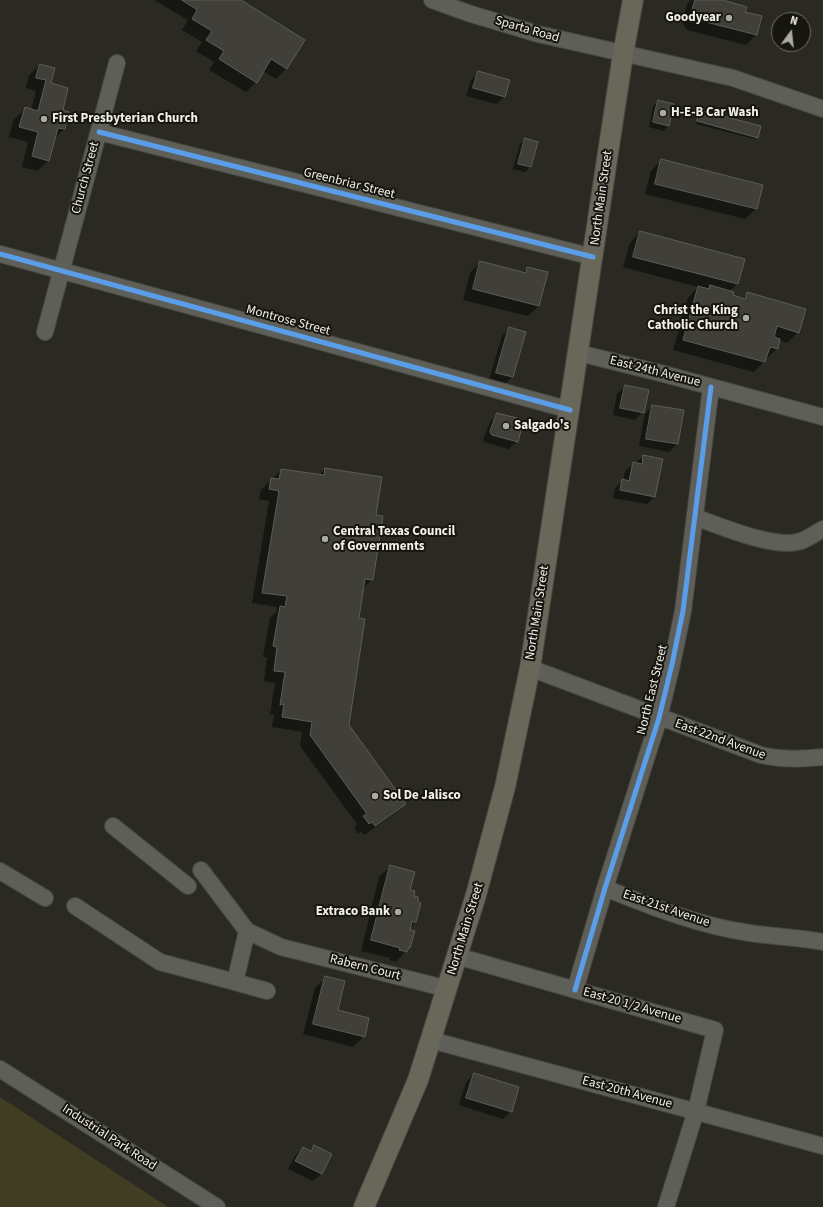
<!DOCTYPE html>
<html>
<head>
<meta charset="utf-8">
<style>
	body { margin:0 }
	#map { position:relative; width:823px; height:1207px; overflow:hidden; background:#2a2a22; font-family:"Source Sans 3",sans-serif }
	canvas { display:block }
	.north { position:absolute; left:771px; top:12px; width:40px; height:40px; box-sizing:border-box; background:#16150f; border:1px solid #6e6d66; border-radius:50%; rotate:15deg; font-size:11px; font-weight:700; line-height:16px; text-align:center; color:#f2f1e8 }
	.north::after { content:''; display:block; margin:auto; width:14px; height:18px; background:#acaba3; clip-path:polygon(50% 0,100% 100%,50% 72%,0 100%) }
</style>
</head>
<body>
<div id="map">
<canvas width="823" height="1207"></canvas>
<div class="north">N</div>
</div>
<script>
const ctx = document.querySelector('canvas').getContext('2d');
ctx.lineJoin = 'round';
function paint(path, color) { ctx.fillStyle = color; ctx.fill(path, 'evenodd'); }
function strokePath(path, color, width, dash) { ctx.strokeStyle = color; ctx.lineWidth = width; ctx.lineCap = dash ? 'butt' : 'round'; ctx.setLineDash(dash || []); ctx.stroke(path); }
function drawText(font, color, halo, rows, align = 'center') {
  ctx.font = font + ' "Source Sans 3",sans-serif'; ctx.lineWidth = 4; ctx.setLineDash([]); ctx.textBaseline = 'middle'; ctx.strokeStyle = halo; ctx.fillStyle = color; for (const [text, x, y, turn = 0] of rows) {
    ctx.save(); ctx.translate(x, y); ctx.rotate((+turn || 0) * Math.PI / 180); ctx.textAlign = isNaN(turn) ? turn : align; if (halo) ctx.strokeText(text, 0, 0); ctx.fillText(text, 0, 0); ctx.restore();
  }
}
paint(new Path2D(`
	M0,1097L168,1207H0Z`), '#403d22');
paint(new Path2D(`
	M154,0H239L287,68L276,79L263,71L256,82L246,92L209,70L214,62L196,51L202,42L182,30L188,20Z
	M691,0H719L744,13L756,35L746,45L687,30L682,22L687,4Z
	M40,65L50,84L64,129L54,139L48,161L37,171L22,167L28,142L9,137L14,119L25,109L31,110L36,91L26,88L29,75Z
	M479,72L504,97L496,104L466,96L471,80Z
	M658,101L668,126L663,131L649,127L653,106Z
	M701,111L757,137L755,139L696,124Z
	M525,139L530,167L525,172L513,169L520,144Z
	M662,160L762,186L756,209L745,219L645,194L651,171Z
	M640,232L744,259L737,284L729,292L732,296L742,299L747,294L798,332L787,343L779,340L777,348L754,372L673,350L688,298L698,287L623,267L630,243Z
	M480,262L523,273L528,268L539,306L528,316L463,300L470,273Z
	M509,328L524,332L512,377L504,385L489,380L502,336Z
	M625,386L643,412L635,420L613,415L617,394Z
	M652,406L677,444L669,452L639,446L645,414Z
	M498,414L517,441L509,449L484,442L483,440L490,422Z
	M644,456L654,497L647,504L613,498L615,488L623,481L625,471Z
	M325,469L375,516L372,579L363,589L348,725L405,803L394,814L364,835L361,831L358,834L354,828L357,824L300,746L302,732L272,727L274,714L270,715L275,683L264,681L267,657H263L270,618L276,612L277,607L252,603L269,501L259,499L261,490L281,470L318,476Z
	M390,867L413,897L415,922L409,931L413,932L409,947L396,962L389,960L390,958L361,951L379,877Z
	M326,977L337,1011L364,1036L353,1047L303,1034L315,988Z
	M474,1074L511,1111L503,1119L459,1105L466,1082Z
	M315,1146L331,1154L321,1174L313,1181L288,1169L295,1156L303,1148L309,1151Z`), '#0007');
const building = new Path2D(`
	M182,0H241L305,40L287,69L271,59L257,83L219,59L224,51L206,40L212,31L192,19L197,10Z
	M695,0H723L747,7L745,12L762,16L757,35L698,20L692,11Z
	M40,64L55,68L51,83L68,88L63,110L69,112L65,129L58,128L49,161L32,156L38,132L19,127L25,107L38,111L46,80L36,78Z
	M478,71L510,80L505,97L473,88Z
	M658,100L674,104L669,126L653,122Z
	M700,110L761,126L758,138L697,121Z
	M525,138L538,142L531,167L518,164Z
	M661,159L763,185L757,209L655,184Z
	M640,231L745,259L738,284L633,257Z
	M480,261L526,273L527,267L548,272L539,306L473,289Z
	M710,285L734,292L733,295L745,299L747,292L806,309L799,333L777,326L774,337L780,339L778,349L770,347L765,362L683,340L698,286L709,289Z
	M509,327L526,332L513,377L496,373Z
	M625,385L649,390L644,413L620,408Z
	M652,405L684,410L678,444L646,439Z
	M497,413L521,419L520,423H523L518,442L492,435L490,432Z
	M643,455L663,459L655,497L620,490L622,479L629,481L633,462L642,464Z
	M325,468L382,477L376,515L383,516L373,580L365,579L359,618L365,619L349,725L406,804L375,826L372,822L369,824L363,816L367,814L310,735L312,722L282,717L284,704L280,705L285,672L274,671L277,647L273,646L280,606L285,607L287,596L262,593L279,491L269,489L271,478L279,479L281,469L324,475Z
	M390,865L415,872L410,890L415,891L414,896L418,897V902L421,903L416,922H412L410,930L415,931L410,948L409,947L407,952L399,950L400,948L371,940Z
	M325,976L345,981L338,1010L369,1018L365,1037L313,1024Z
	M474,1073L519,1087L512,1112L466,1098Z
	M314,1145L332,1154L322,1174L295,1161L303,1147L311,1151Z`);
paint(building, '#403f39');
strokePath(building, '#5d5d56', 1);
const minor = new Path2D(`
	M432,0L471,14L538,34L733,78L823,109
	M99,132L593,257
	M0,254L570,410
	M45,332L117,63
	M579,353L664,374L823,417
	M695,517C720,526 776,550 801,541C809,538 816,533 823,529
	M530,668L761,755C782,760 801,759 823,757
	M113,826L188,886
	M201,870L247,931
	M0,871L45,898
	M605,888C652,907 700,926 750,933C775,937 799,937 823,942
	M75,906L160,962L235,982L247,931L281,947L448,989
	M457,956L715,1030L696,1111L666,1207
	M235,982L267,991
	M575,990L605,888L659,718L672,664L683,611L711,387
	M431,1040L823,1146
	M0,1069L217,1207`);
const major = new Path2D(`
	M364,1207L418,1080L476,895L505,787L530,668L623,54L633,0`);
strokePath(minor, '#484740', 18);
strokePath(major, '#484740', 22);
strokePath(minor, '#5f5f59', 16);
strokePath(major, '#68675a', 20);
strokePath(new Path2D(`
	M99,132L593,257
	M0,254L570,410
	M575,990L605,888L659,718L672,664L683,611L711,387`), '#5a9eea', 5);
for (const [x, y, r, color] of [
	[729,18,4,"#acaba3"],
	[663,113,4,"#acaba3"],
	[44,119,4,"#acaba3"],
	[746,318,4,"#acaba3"],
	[506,426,4,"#acaba3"],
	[325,539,4,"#acaba3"],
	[375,796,4,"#acaba3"],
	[398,912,4,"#acaba3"]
]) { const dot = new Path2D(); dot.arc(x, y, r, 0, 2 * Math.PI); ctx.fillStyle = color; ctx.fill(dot); strokePath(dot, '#16150f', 1.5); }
drawText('bold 13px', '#f2f1e8', '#16150f', [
	["Goodyear",721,18,"right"],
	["H-E-B Car Wash",671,113],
	["First Presbyterian Church",52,119],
	["Christ the King",738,311,"right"],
	["Catholic Church",738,326,"right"],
	["Salgado's",514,426],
	["Central Texas Council",333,532],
	["of Governments",333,547],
	["Sol De Jalisco",383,796],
	["Extraco Bank",390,912,"right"]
], 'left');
drawText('13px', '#f2f1e8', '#16150f', [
	["Sparta Road",527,30,16],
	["Church Street",86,178,-75],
	["Greenbriar Street",349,184,14],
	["North Main Street",602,198,-82],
	["Montrose Street",288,321,15],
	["East 24th Avenue",655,372,14],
	["North Main Street",538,613,-81],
	["North East Street",653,690,-76],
	["East 22nd Avenue",720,740,20],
	["East 21st Avenue",666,909,19],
	["North Main Street",466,929,-73],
	["Rabern Court",365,968,14],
	["East 20 1/2 Avenue",632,1006,16],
	["East 20th Avenue",627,1093,15],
	["Industrial Park Road",109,1138,33]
]);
</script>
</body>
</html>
